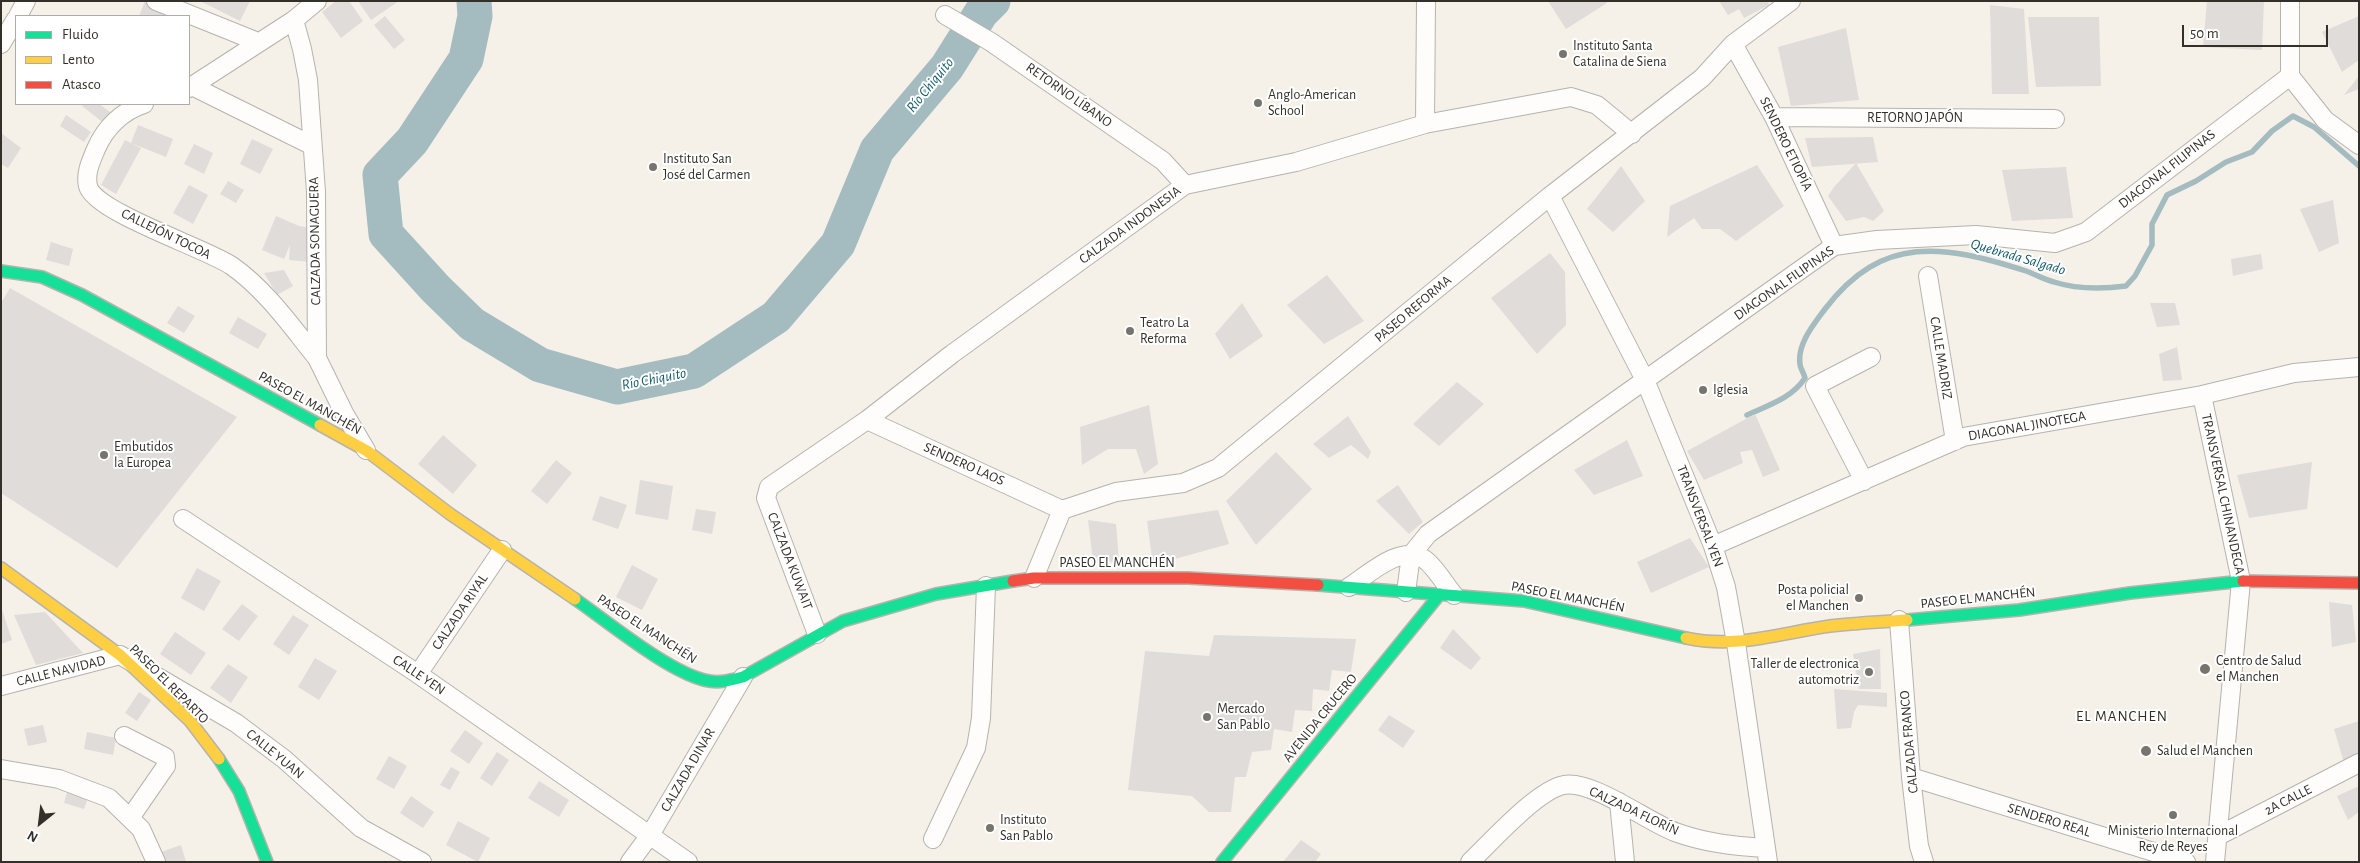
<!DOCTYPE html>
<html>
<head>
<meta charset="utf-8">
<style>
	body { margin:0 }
	#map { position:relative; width:2360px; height:863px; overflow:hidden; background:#f5f1e8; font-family:"Alegreya Sans",sans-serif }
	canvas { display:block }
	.frame { position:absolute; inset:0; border:2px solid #323029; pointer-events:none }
	.legend { position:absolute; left:15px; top:15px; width:175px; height:90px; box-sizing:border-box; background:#fff; border:1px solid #adaca9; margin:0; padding:6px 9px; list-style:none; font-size:15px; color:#323029 }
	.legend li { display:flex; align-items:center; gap:10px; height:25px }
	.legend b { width:25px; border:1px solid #adaca9 }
	.north { position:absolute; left:15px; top:798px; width:50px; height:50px; -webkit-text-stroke:4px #fff; paint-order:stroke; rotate:209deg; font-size:14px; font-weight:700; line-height:20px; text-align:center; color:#323029 }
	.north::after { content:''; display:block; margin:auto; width:18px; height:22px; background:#323029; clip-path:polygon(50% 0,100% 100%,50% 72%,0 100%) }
	.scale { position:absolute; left:2182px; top:25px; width:146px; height:22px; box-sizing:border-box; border:2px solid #323029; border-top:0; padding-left:6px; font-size:15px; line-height:18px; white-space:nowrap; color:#323029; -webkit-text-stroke:4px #fff; paint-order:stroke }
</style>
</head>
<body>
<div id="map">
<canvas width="2360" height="863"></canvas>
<div class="frame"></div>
<ul class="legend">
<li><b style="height:6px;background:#16e098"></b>Fluido</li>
<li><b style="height:6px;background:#ffcf43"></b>Lento</li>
<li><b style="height:6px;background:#f24e42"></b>Atasco</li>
</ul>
<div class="north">N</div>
<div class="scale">50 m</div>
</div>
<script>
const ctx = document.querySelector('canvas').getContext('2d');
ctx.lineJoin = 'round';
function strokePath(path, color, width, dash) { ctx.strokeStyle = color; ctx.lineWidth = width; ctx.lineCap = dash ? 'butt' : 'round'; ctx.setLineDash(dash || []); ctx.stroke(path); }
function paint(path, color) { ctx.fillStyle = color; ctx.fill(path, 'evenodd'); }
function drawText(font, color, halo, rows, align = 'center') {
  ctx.font = font + ' "Alegreya Sans",sans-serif'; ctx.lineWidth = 4; ctx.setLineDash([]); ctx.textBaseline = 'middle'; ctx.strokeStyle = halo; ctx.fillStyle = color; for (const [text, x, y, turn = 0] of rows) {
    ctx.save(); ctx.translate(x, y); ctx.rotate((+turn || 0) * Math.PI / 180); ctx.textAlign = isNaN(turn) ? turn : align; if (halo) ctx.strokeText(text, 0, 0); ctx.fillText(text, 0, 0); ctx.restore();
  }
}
strokePath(new Path2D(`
	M1747,415C1769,405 1792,398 1805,378C1804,373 1800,368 1800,364C1797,344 1814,324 1825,309C1883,233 1944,245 2026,271C2035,274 2044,280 2054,282C2076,289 2104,289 2126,286L2135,276L2152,245V224L2167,195L2196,181L2226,162L2252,152L2272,131L2293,116L2314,127L2359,166`), '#a4bbbf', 5.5);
strokePath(new Path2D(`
	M474,1L475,16L466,59L412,141L380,175L386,234L436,289L472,324L540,365L617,387L694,371L776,317L838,244L877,150L947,67L981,13L993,1`), '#a4bbbf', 35);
paint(new Path2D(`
	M145,1L165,8L162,16H139Z
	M200,1H250L240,21Z
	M336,1H349L363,21L341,38L322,12Z
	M358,1H399L371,20Z
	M1548,1H1606L1607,3L1566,29Z
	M1719,1H1768L1769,5L1744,18L1739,9L1728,15Z
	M2207,1H2264L2262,50L2203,47Z
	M1990,5L2024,9L2029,94H1992Z
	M385,16L405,40L394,49L374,25Z
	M2359,16V60L2342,72L2322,32Z
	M2028,17H2099L2101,86L2036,87Z
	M1846,28L1859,100L1791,106L1778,47Z
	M2359,76V89L2344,95Z
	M84,104H99L113,114L105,124L82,106Z
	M66,115L91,132L84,142L60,126Z
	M138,125L173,139L166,157L131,143L141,148L116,194L101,185L125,140L131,143Z
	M1,133L21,148L8,168L1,164Z
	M1873,137L1878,162L1812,167L1805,138Z
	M252,139L273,149L260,174L240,164Z
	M194,144L213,153L204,174L184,164Z
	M1856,163L1884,211L1873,221L1864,217L1846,221L1828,196L1834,187Z
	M1757,165L1784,206L1736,241L1720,229H1702L1694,218L1667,237L1670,206Z
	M1621,166L1645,201L1613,232L1587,209Z
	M2066,167L2073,218L2012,221L2002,170Z
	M228,181L244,190L236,203L220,194Z
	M189,185L208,195L193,224L173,213Z
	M2333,200L2339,243L2319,252L2300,209Z
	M276,216L299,226L313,228L310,262L289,260L290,245L284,259L262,250Z
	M51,242L73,249L69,266L46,260Z
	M1550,253L1565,272L1566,325L1537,354L1491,298Z
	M2261,254L2263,269L2233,276L2231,259Z
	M284,270L293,286L277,295L264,273Z
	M1327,275L1364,321L1324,344L1287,305Z
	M10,288L237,417L117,568L1,493V303Z
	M1242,303L1263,336L1230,359L1215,334Z
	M2150,303H2175L2180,325L2157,327Z
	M178,306L195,316L184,333L167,323Z
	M238,317L267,334L258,349L229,333Z
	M2177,347L2182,380L2163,381L2159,354Z
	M1457,382L1484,404L1439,446L1413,424Z
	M1149,405L1158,464L1144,474L1136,449H1108L1082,465L1080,427Z
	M1755,414L1780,470L1763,477L1752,450L1740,452L1743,463L1704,480L1687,451Z
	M1348,416L1371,452L1368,459L1351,445L1329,458L1313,444Z
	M443,435L477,465L453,494L418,464Z
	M1627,440L1643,476L1594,495L1574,470Z
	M1276,452L1312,489L1256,545L1226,501Z
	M556,460L572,473L547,504L531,491Z
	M2312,462L2307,509L2249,518L2237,475Z
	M640,480L673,486L668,520L635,514Z
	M1398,485L1423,522L1409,534L1376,501Z
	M600,496L627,505L618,529L592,520Z
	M696,509L716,512L712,534L692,530Z
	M1218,510L1229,544L1153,565L1147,521Z
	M1088,520L1116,524L1119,562L1093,561Z
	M1690,538L1709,567L1651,593L1637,562Z
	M632,565L658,579L642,610L616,597Z
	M197,568L221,581L204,611L181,598Z
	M2329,602L2352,605L2356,642L2332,647Z
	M242,604L258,616L239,641L222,629Z
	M1,607L12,640L1,644Z
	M45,612L83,653L36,665L14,615Z
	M293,615L309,625L289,655L273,644Z
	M1453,629L1481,658L1471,670L1440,648Z
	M175,632L206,653L191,675L160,654Z
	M1214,635L1356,639L1351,672L1332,670L1329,691L1313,689L1312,711L1295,710L1292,732L1274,729L1271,750L1252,752L1246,777H1235L1231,812H1209L1192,796L1128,790L1145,651L1209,656Z
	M1880,649L1881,689H1859L1853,654Z
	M315,658L337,671L319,700L298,687Z
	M228,664L248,677L231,703L210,688Z
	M1834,689L1887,693V707L1858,705L1854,712L1851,728L1837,729Z
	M139,692L151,700L137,721L125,713Z
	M1389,715L1415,731L1403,748L1378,730Z
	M2359,721V755L2344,763L2334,729Z
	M43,725L47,742L28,746L24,729Z
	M465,730L483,743L469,764L450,751Z
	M87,732L116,738L113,755L84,749Z
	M497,752L509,760L492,786L480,778Z
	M389,756L407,766L394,789L376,779Z
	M451,767L460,772L450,790L440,785Z
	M539,781L569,800L559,817L528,798Z
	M2359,786V812L2348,820L2337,796Z
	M67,792L88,798L84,809L64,803Z
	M411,796L434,812L423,828L400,813Z
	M458,821L490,838L478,862L446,845Z
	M1301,840L1321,854L1315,862H1283Z
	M181,845L186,862H165L161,852Z`), '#dfdcda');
const street = new Path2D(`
	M156,1L258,42
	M2290,1V76
	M945,15L991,42L1163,161L1185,185
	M18,16L26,1
	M294,20L302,49L308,80L316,192L317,358L344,413L366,450
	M1,44L16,19
	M1733,44L1774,117L1834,246
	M2290,76L2325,120L2359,145
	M194,87L311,145
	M189,88L294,20L317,1
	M144,104C122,111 105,128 96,149C91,161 85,173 88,186C94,212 208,249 232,266C266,290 291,326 317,358
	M1774,117L2055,119
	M1425,124L1426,1
	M1550,196L1645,380L1713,546L1726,587L1736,643L1768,862
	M1928,276L1955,441
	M2202,395L2241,581L2215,862
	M867,420L1062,510
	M1864,481L1815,386L1871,357
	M183,519L418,674L688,862
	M1713,546L1963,437L2202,395L2294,373L2359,367
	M1034,578L1062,510L1116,492L1183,483L1218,468L1550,196L1702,78L1733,44L1791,1
	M1349,587C1369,574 1400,544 1424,559C1434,565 1446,586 1454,595
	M1406,592L1411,555L1428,534L1834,246L1877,240L1976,235L2055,243L2086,232L2290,76
	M1899,620L1911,777L1919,846L1924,862
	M817,634L766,498L769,487L867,420L952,354L1185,185L1296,162L1425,124L1571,97L1597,105L1632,134
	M418,674L502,550
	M1,686L120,655L236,723L284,759L361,828L422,862
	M124,736L165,757L166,766L130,818
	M1,769L59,779L109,798L141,829L156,862
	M1911,777L2186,862
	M1619,802L1625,862
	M2218,836L2359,763
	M933,839L976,748L981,718L986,586
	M630,862L650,835L743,677
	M1470,862C1491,842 1537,790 1564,785C1591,779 1648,822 1675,832C1705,843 1734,846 1765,848`);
const fast = new Path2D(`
	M1,271L42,277L82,295L320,425
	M1318,585L1524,601L1686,638
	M575,599C608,622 672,675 709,681C721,683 731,680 743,677L843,621L936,594L1013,581
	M1907,620L2019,610L2130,593L2243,581
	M219,759L239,791L267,862
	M1222,862L1440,594`);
const slow = new Path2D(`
	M320,425L367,451L450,514L575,599
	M1,568L120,655L190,721L219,759
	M1686,638C1736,649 1780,633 1830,626C1855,623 1881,622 1907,620`);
const jam = new Path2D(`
	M1013,581L1034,578H1188L1318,585
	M2243,581L2359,583`);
strokePath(street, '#b6b3ad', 20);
strokePath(fast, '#b6b3ad', 14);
strokePath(slow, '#b6b3ad', 14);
strokePath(jam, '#b6b3ad', 14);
strokePath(street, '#fefdfc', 18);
strokePath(fast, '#16e098', 11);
strokePath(slow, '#ffcf43', 11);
strokePath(jam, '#f24e42', 11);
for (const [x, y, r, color] of [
	[1563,54,5,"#76746c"],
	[1258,103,5,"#76746c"],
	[653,167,5,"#76746c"],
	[1130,331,5,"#76746c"],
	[1703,390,5,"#76746c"],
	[104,455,5,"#76746c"],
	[1859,598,5,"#76746c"],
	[2205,669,6,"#76746c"],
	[1869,672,5,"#76746c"],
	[1207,717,5,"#76746c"],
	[2146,751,6,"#76746c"],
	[2173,815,5,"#76746c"],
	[990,828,5,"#76746c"]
]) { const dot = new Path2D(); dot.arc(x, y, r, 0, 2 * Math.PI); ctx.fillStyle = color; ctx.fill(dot); strokePath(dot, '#fff', 2); }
drawText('14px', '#323029', '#fff', [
	["Instituto Santa",1573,46],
	["Catalina de Siena",1573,62],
	["Anglo-American",1268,95],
	["School",1268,111],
	["Instituto San",663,159],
	["José del Carmen",663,175],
	["Teatro La",1140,323],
	["Reforma",1140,339],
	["Iglesia",1713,390],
	["Embutidos",114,447],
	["la Europea",114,463],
	["Posta policial",1849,590,"right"],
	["el Manchen",1849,606,"right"],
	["Centro de Salud",2216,661],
	["el Manchen",2216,677],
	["Taller de electronica",1859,664,"right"],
	["automotriz",1859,680,"right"],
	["Mercado",1217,709],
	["San Pablo",1217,725],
	["Salud el Manchen",2157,751],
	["Instituto",1000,820],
	["San Pablo",1000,836],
	["Ministerio Internacional",2173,831,"center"],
	["Rey de Reyes",2173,847,"center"]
], 'left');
drawText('14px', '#323029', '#fff', [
	["RETORNO LÍBANO",1069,95,35],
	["RETORNO JAPÓN",1915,118],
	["SENDERO ETIOPÍA",1786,144,64],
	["DIAGONAL FILIPINAS",2167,169,-38],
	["CALZADA INDONESIA",1130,225,-36],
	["CALLEJÓN TOCOA",166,234,26],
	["CALZADA SONAGUERA",315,241,-91],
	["DIAGONAL FILIPINAS",1784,283,-35],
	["PASEO REFORMA",1413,309,-40],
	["CALLE MADRIZ",1941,358,81],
	["PASEO EL MANCHÉN",310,403,29],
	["DIAGONAL JINOTEGA",2027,426,-10],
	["SENDERO LAOS",964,464,24],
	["TRANSVERSAL CHINANDEGA",2223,494,78],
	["TRANSVERSAL YEN",1700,516,69],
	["CALZADA KUWAIT",790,561,69],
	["PASEO EL MANCHÉN",1117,563],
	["PASEO EL MANCHÉN",1568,597,11],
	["PASEO EL MANCHÉN",1978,598,-6],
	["CALZADA RIYAL",460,612,-56],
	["PASEO EL MANCHÉN",647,629,33],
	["CALLE NAVIDAD",61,671,-14],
	["CALLE YEN",419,675,34],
	["PASEO EL REPARTO",169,684,45],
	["AVENIDA CRUCERO",1320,718,-51],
	["CALZADA FRANCO",1909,742,-95],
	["CALLE YUAN",275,754,39],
	["CALZADA DINAR",688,770,-60],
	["2A CALLE",2288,800,-27],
	["CALZADA FLORÍN",1634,811,25],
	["SENDERO REAL",2049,820,17]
]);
drawText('italic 15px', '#135b6b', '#fff', [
	["Río Chiquito",930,85,-51],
	["Quebrada Salgado",2018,257,16],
	["Río Chiquito",654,379,-11]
]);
ctx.letterSpacing = '1px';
drawText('15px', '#312d20', '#fff', [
	["EL MANCHEN",2122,716]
]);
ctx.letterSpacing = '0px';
</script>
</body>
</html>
